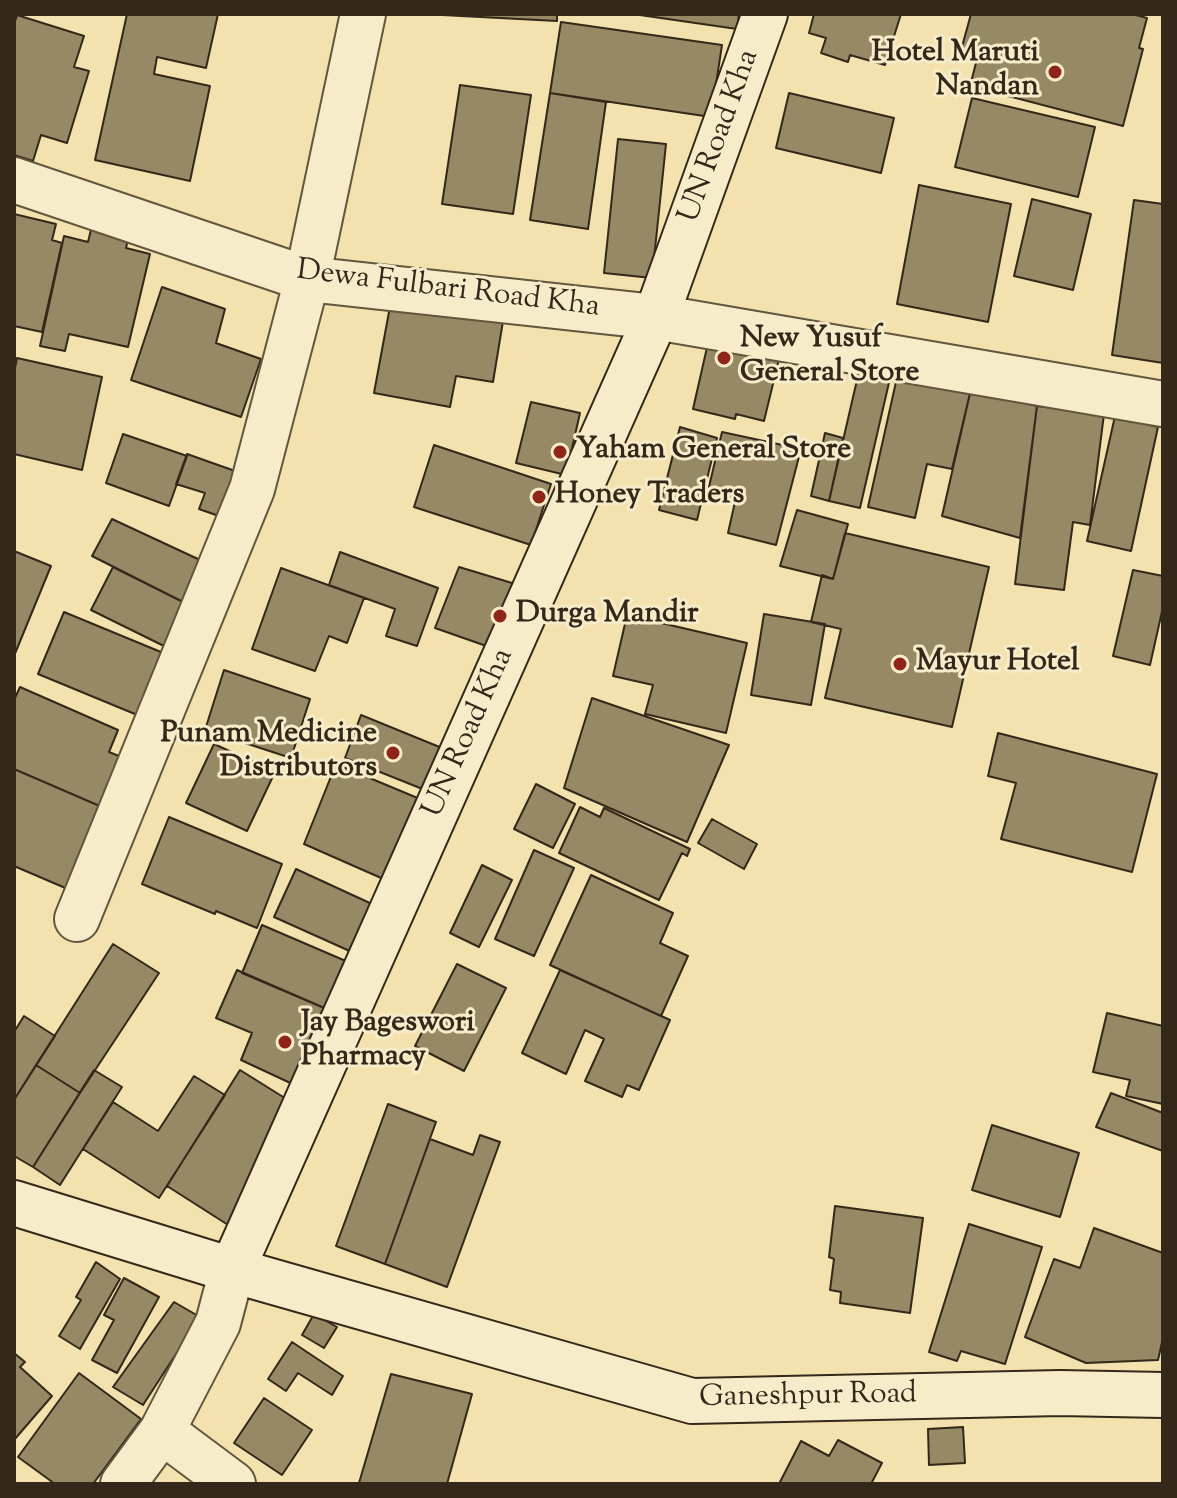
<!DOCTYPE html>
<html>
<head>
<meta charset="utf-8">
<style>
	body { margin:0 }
	#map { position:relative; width:1177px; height:1498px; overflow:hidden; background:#f3e1ae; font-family:"Sorts Mill Goudy",serif }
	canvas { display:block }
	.frame { position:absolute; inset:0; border:16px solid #332819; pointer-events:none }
</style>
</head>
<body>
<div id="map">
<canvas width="1177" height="1498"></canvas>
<div class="frame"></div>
</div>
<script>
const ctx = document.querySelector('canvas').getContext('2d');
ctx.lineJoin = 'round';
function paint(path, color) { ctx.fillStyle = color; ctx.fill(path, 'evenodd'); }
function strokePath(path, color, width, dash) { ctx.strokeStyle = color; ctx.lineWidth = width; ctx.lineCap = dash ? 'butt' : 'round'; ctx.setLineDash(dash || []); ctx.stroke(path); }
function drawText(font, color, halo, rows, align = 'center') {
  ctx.font = font + ' "Sorts Mill Goudy",serif'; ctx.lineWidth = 6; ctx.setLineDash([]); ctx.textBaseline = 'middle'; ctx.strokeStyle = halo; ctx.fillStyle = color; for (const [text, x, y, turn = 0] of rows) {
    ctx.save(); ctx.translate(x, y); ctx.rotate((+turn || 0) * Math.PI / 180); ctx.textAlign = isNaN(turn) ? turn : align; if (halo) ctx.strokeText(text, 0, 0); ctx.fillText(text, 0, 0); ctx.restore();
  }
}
const building = new Path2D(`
	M127,14H218L206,68L157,57L154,74L210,86L190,181L95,160Z
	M423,14H557V21Z
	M633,14H739L737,29Z
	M814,14H901L885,65L850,55L848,62L821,53L826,38L809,33Z
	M971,14H1132L1147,18L1139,48L1143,49L1123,126L970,86L977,59L960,54Z
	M17,15L84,36L74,67L89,71L67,143L41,135L33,161L14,155V25Z
	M561,22L722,45L711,117L550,93Z
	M460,85L531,95L513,214L442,204Z
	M550,93L606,102L588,229L530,220Z
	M789,93L894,118L881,173L776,148Z
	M972,98L1095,127L1078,197L955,167Z
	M618,139L666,144L652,278L604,273Z
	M919,185L1011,204L988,322L897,304Z
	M1032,199L1091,214L1073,290L1014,276Z
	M1134,200L1163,204V363L1112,355Z
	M14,214L56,224L52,240L62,243L42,332L14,326Z
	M94,217L131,226L126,248L150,254L128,347L69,334L65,351L40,346L64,236L88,242Z
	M162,287L225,309L216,343L261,359L241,417L131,380Z
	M391,301L503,321L493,382L456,376L450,407L374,393Z
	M708,343L779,359L764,421L736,414L735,419L693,409Z
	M17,358L102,377L82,470L14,454V373Z
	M860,367L891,374L860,508L829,501Z
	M898,373L971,389L952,469L927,464L915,518L868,507Z
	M971,389L1037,406L1020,538L942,516Z
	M531,402L580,413L566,475L516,463Z
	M1037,406L1104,414L1090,525L1073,522L1064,590L1015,584Z
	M1115,416L1158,427L1131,551L1087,541Z
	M680,427L717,438L697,520L659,510Z
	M722,432L801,449L776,545L728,533L735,502L707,495Z
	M825,433L843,438L829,501L811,496Z
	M123,434L187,456L169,506L106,483Z
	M434,445L551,484L531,545L414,507Z
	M187,454L252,477L236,522L199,509L205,493L176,484Z
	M797,510L848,524L833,579L780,566Z
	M112,519L213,566L193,607L92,556Z
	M845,533L989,567L952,727L825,698L841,629L811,622L822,575L833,579Z
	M14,551L51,566L14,656Z
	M340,552L438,588L417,646L386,636L395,609L329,585Z
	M113,567L193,607L172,650L91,610Z
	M459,567L522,586L492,648L435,628Z
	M281,568L364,598L347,643L329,636L315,671L252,649Z
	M1133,570L1163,576V607L1150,665L1113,656Z
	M64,612L173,657L147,719L38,674Z
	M764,614L825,624L811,705L751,695Z
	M627,615L747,643L726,733L645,714L653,685L613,676Z
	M224,670L310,699L291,758L205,730Z
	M20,687L118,730L109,752L124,758L102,807L14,769V700Z
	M592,698L729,745L687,842L564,788Z
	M361,715L442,748L425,790L345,758Z
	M998,733L1157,774L1132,872L1001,839L1016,783L988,776Z
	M214,744L275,772L247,831L186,803Z
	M336,764L420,799L388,881L304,844Z
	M14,769L102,807L70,890L14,866Z
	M536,784L575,804L553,848L514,829Z
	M580,807L600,817L604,808L690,849L687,856L682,853L659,900L559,853Z
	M169,817L282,864L257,928L216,911L215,914L142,884Z
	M712,819L757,844L744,869L698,843Z
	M534,850L574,868L534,956L495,939Z
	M482,865L512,880L479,947L450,933Z
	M296,869L385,910L363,957L274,917Z
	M591,875L673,913L660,943L688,956L661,1016L550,965Z
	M262,925L355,965L329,1010L242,973Z
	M113,944L159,973L80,1093L36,1065Z
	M457,964L506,988L464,1071L415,1046Z
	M237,970L329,1010L299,1087L241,1060L252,1033L216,1018Z
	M560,970L670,1020L639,1090L627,1085L622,1097L585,1081L604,1039L585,1030L566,1074L522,1053Z
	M1107,1013L1163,1026V1104L1126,1096L1130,1080L1093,1072Z
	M24,1016L55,1036L14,1100V1032Z
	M36,1065L80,1093L33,1167L14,1156V1100Z
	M94,1070L122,1087L60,1185L33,1167Z
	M240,1070L296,1105L236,1230L167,1186Z
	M194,1076L225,1095L159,1198L83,1149L113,1102L158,1131Z
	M1111,1093L1163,1113V1151L1096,1127Z
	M388,1104L436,1122L385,1264L336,1246Z
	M992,1125L1079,1153L1060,1217L972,1190Z
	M480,1135L500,1142L447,1287L385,1264L430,1139L473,1155Z
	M835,1206L923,1218L910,1313L840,1303L841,1292L830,1290L834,1259L829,1257Z
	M969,1224L1042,1247L1005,1364L961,1351L957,1361L929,1352Z
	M1094,1228L1163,1253V1338L1158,1360L1086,1363L1025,1337L1054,1259L1080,1268Z
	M96,1262L120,1279L80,1349L59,1336L81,1300L76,1297Z
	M124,1278L159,1297L117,1373L92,1360L114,1320L104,1315Z
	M174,1302L200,1317L143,1405L113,1387Z
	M314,1314L337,1327L324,1348L302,1335Z
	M292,1342L343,1376L332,1395L298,1373L286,1391L268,1379Z
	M14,1353L25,1362L20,1367L52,1396L14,1440Z
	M79,1373L141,1419L93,1484H55L18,1457Z
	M391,1374L472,1394L447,1484L359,1483Z
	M264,1398L312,1430L282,1475L234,1443Z
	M963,1427L965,1463L929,1465L928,1429Z
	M838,1440L882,1463L871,1484H779L801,1441L829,1456Z`);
paint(building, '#978866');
strokePath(building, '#332819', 2);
const street = new Path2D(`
	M14,180L307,279L656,317L1163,404
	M77,919L252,489L307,279L363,14
	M162,1431L233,1484
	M123,1484L162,1431L218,1323L232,1270`);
const secondary = new Path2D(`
	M14,1203L232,1270L692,1401L1060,1393L1163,1395
	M232,1270L656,317L765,14`);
strokePath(street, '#63563e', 48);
strokePath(secondary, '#332819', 48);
strokePath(street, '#f7ecca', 44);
strokePath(secondary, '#f7ecca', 44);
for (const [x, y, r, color] of [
	[1055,72,8,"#8f2418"],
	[724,358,8,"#8f2418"],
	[560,452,8,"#8f2418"],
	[539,497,8,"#8f2418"],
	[500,616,8,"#8f2418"],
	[900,664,8,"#8f2418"],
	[393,753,8,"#8f2418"],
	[285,1042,8,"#8f2418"]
]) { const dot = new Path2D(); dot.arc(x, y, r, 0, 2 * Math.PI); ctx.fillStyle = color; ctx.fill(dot); strokePath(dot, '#f7ecca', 3); }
drawText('bold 30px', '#332819', '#f7ecca', [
	["Hotel Maruti",1039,55,"right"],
	["Nandan",1039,89,"right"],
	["New Yusuf",740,341],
	["General Store",740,375],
	["Yaham General Store",576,452],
	["Honey Traders",555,497],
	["Durga Mandir",516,616],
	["Mayur Hotel",916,664],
	["Punam Medicine",377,736,"right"],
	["Distributors",377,770,"right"],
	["Jay Bageswori",301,1025],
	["Pharmacy",301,1059]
], 'left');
drawText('30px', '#332819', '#f7ecca', [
	["UN Road Kha",721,137,-70],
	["Dewa Fulbari Road Kha",448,291,7],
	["UN Road Kha",470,734,-66],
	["Ganeshpur Road",808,1398,-1]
]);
</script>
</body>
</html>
